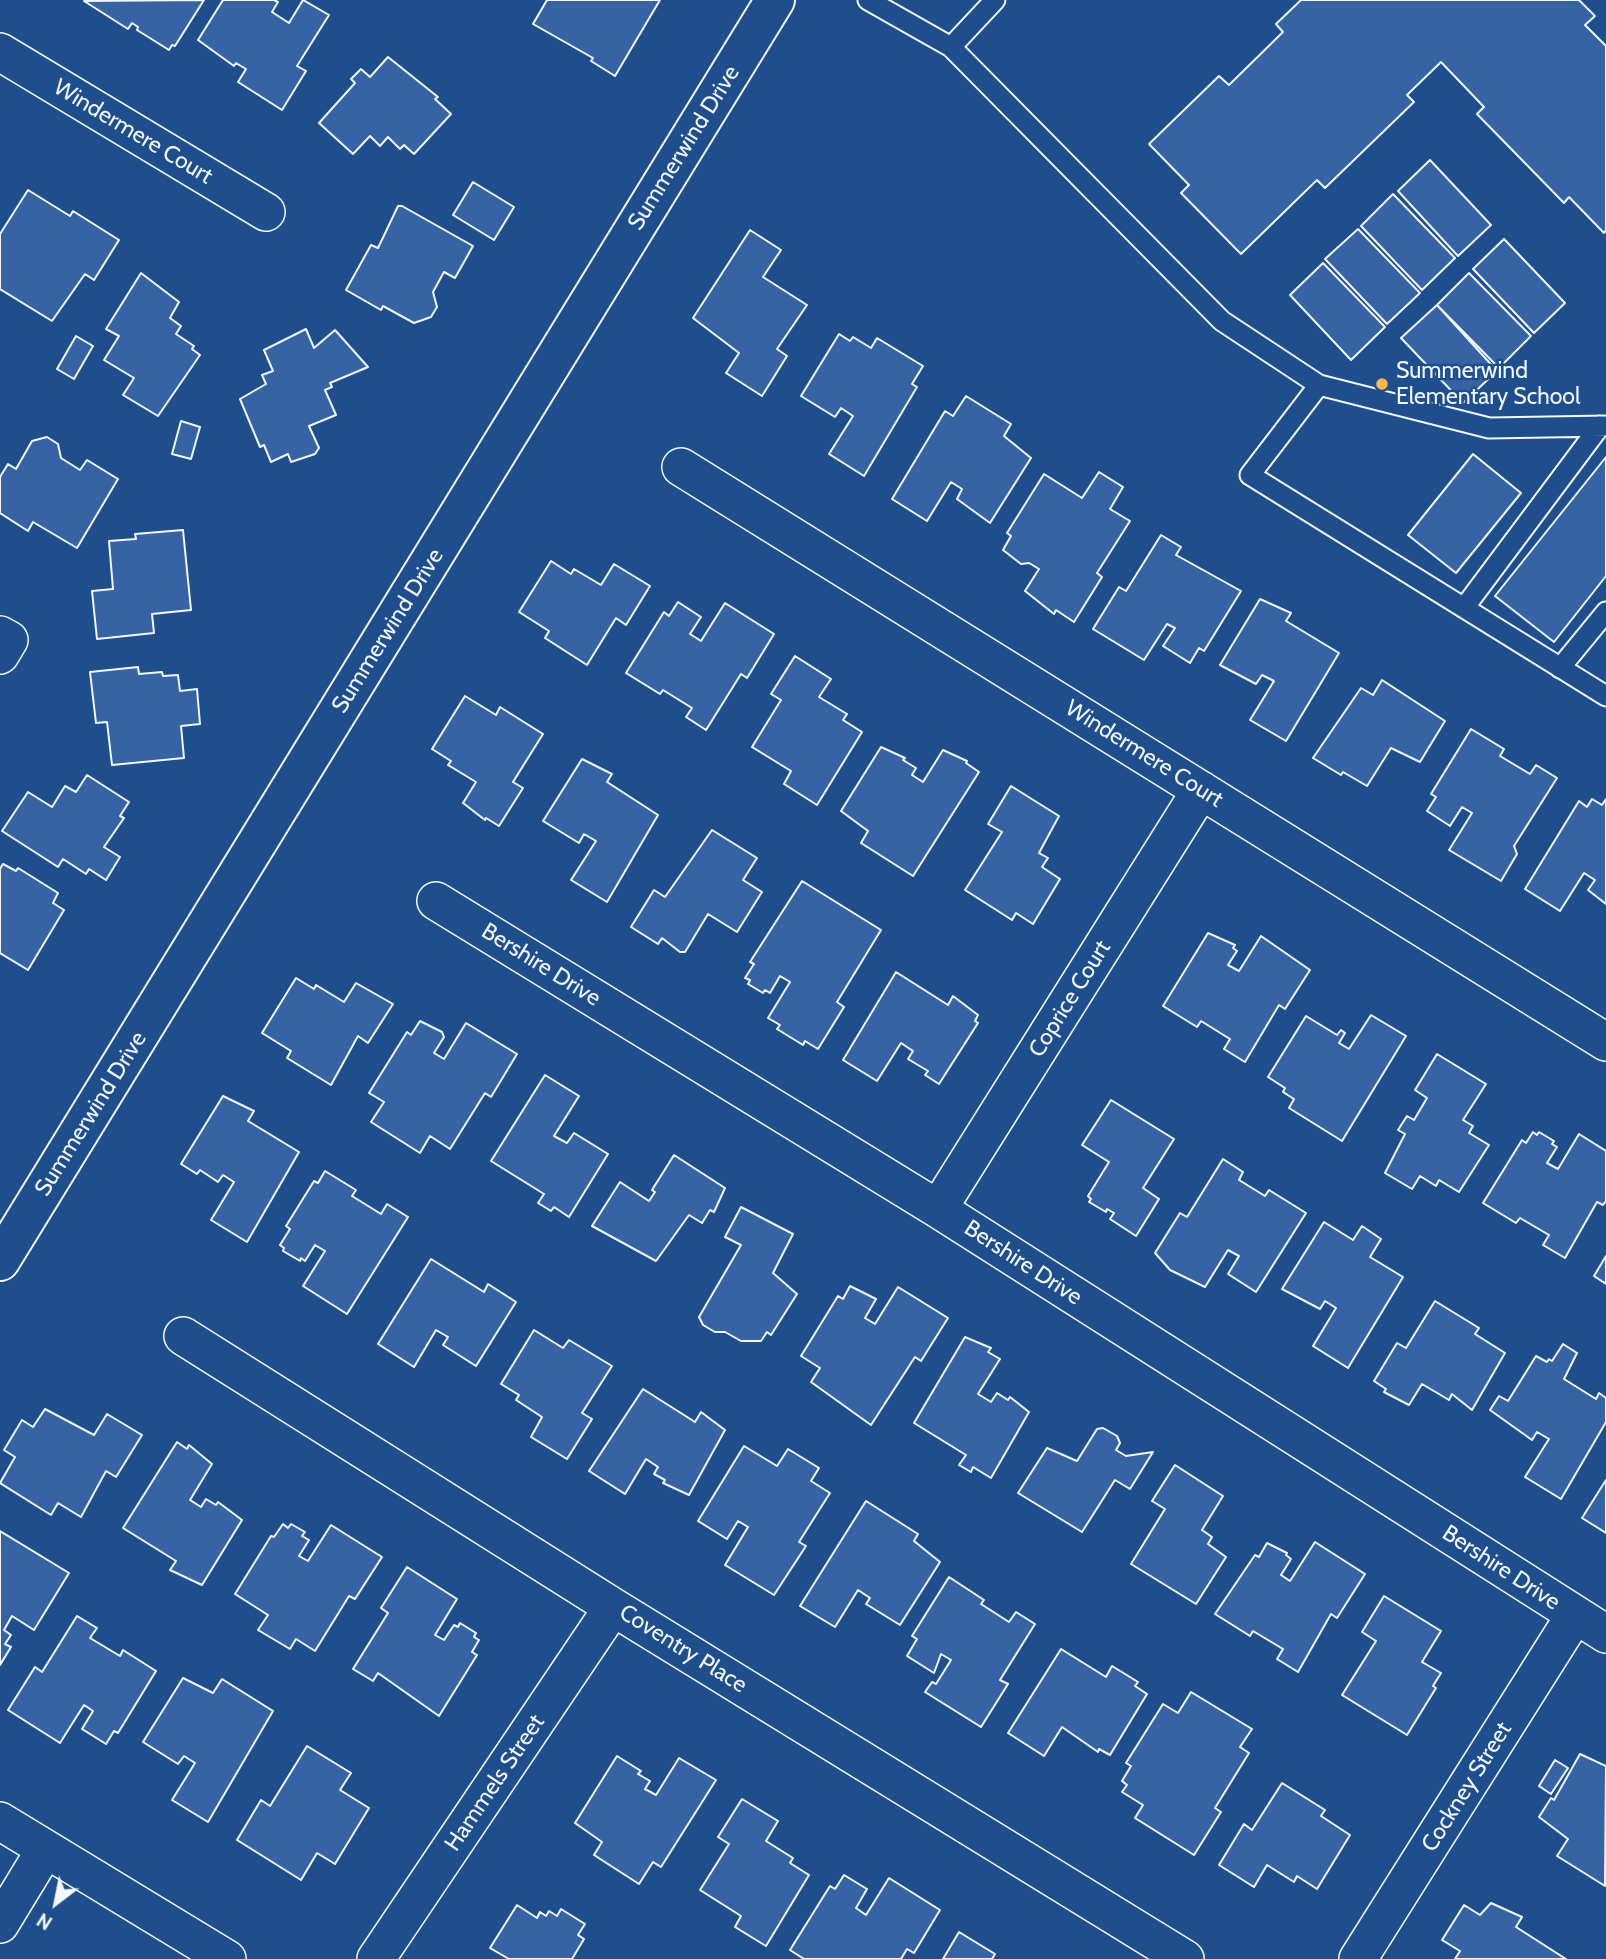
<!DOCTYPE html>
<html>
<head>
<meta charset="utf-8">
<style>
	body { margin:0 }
	#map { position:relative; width:1606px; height:1959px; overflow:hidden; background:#1f4e8c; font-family:Cabin,sans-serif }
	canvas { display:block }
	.north { position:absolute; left:21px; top:1868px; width:70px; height:70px; -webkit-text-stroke:5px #1f4e8c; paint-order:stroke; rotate:212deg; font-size:19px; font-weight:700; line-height:28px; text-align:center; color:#f2f6ff }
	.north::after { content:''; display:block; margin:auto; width:24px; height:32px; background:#f2f6ff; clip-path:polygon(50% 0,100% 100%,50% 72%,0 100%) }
</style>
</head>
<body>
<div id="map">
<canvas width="1606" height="1959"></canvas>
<div class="north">N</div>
</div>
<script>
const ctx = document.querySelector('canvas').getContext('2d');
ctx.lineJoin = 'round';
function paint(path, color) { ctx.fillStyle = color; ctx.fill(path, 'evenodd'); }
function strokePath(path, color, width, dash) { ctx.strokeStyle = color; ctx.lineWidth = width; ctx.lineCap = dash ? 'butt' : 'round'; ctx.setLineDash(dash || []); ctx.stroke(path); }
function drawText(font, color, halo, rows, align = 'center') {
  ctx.font = font + ' Cabin,sans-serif'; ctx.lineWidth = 5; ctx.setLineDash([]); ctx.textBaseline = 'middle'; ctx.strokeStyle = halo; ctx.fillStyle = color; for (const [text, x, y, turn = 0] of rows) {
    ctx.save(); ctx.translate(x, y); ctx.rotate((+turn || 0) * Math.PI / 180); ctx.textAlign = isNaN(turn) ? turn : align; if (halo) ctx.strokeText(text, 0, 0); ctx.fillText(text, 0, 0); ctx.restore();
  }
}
const building = new Path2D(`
	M204,0L175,46L172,45L169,50L137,30L138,27L132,23L128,29L84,1Z
	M223,0H274L278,2L272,12L289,23L303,0L329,15L297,66L306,71L282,110L238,82L246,69L236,63L234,66L198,40Z
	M547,0H660L615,76L591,61L593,58L533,24Z
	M1301,0H1579L1595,16L1585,25L1606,46V230L1604,233L1569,197L1564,203L1477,114L1484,107L1441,62L1407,95L1414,102L1325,188L1317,180L1241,254L1181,193L1189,185L1149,144L1219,76L1229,85L1283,32L1276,24Z
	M388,57L438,97L435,99L451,114L414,154L404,145L400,149L388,137L380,146L370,136L353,154L319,123L355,83L351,79L361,69L370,77Z
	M1430,160L1491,225L1458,256L1398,191Z
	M473,182L514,207L494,240L453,215Z
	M28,190L70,216L73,211L119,240L94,280L85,274L52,321L0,289V234Z
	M1393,194L1455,258L1422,290L1361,226Z
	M398,206H402L473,246L455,278L444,272L433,292L437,307L431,317L414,323L383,306L381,310L346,290L371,245L378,248Z
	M1358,229L1420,293L1387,324L1325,259Z
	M750,230L781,250L763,277L807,305L777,349L787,356L762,396L726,373L739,353L693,318Z
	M1504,239L1565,303L1534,333L1473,269Z
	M1323,263L1385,327L1351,360L1290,295Z
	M141,273L179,302L170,318L181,326L176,334L194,346L192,349L200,355L158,416L123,395L134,378L104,360L119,336L106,329Z
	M1469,273L1531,336L1499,368L1437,305Z
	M1437,305L1497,371L1463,403L1401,338Z
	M306,329L314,348L335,330L368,367L330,383L332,387L325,390L336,415L309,426L319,448L315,454L291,462L288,454L271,462L264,445L260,447L240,399L266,384L262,375L273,371L264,350Z
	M839,334L850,341L853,337L871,348L877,338L923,366L912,384L917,387L864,476L829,454L853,416L841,408L835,417L801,396Z
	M76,336L93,346L74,379L57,369Z
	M966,396L1011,424L1004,436L1031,458L990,523L957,499L962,489L951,482L927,521L892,499L945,411L953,416Z
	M181,421L200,427L191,459L172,454Z
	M47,437L58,444L61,458L80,470L87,460L118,479L77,548L33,522L28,531L0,513V477L8,464L16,469L32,441Z
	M1473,454L1521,493L1456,573L1408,535Z
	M1606,457V576L1554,642L1495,596Z
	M1099,472L1123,487L1110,509L1130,521L1097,573L1102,577L1074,622L1056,610L1054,614L1025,591L1039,569L1029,563L1021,564L1003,550L1011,536L1007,533L1044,474L1082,498Z
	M183,530L191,610L152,614L154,633L97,639L92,591L113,589L109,541L136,539L135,534Z
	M1161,535L1181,547L1176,555L1241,591L1204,651L1199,648L1190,663L1163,646L1175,628L1167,624L1144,660L1093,629L1119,587L1126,591Z
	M551,561L571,574L574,569L601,585L614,564L650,586L626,625L616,618L587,665L545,638L549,631L519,612Z
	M1260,599L1291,613L1286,621L1339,653L1286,741L1250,720L1274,681L1262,675L1256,684L1220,665Z
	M678,602L701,617L690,634L701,641L725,603L774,634L747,678L741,674L706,730L686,717L692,708L663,690L660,694L626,673L664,612L669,616Z
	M795,656L831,679L819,697L847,714L843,720L862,732L817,805L784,784L791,771L752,747L781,700L771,694Z
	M138,667L139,674L162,672L163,676L178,675L180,691L197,689L200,724L181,726L184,758L112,765L107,722L96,723L90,672Z
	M1382,680L1445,721L1420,762L1391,748L1367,786L1343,772L1341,775L1313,758L1361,688L1373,695Z
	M465,696L496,715L500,707L543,734L513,782L523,788L499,826L486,818L485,820L463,803L476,782L448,765L451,761L432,749Z
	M1471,729L1504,749L1500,756L1530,774L1536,765L1557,778L1514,846L1517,854L1501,881L1449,850L1472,813L1462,807L1450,826L1427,811L1436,797L1431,794Z
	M881,747L905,758L903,760L916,768L912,775L923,782L943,750L967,761L966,763L979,772L913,876L861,843L868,831L841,811Z
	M582,759L612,774L607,782L658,815L607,902L571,880L596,841L584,834L579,843L543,821Z
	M87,775L129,802L120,816L124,818L104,847L120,857L106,880L89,869L86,874L63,859L58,867L2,831L28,792L52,807L65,786L76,792Z
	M1011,786L1059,816L1039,853L1048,858L1042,867L1060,879L1033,924L1016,913L1012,920L965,890L1002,832L988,824Z
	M1592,799L1602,805L1606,799V904L1588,890L1595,880L1584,873L1560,911L1525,889L1579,801L1587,807Z
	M712,830L757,858L743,880L762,892L737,932L708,914L685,952H680L662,938L658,944L631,927L654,890L665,897Z
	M3,864L16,871L18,868L58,893L53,903L64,910L28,970L0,953V869Z
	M802,881L881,930L837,1002L844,1007L818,1049L805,1041L803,1045L777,1029L780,1025L768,1018L790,982L780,976L770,993L765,990L763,993L748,984L750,980L745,978L754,964L750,962Z
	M1208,933L1235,945L1233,948L1237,951L1228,965L1239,971L1261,936L1310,970L1285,1009L1279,1005L1245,1062L1224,1049L1230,1039L1201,1021L1197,1027L1163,1006Z
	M896,972L948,1005L953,996L978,1015L975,1021L978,1023L939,1084L925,1075L928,1071L908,1059L913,1051L901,1043L877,1081L843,1060Z
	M296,978L314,989L316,985L344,1002L356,983L393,1004L368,1043L358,1036L331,1085L287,1058L291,1051L262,1033Z
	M1371,1015L1406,1036L1342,1141L1289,1108L1294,1099L1283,1092L1285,1088L1268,1077L1306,1016L1337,1035L1341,1030L1345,1033L1339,1043L1349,1049Z
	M420,1021L442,1032L444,1037L434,1053L444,1059L466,1023L517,1054L491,1097L485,1093L450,1149L430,1136L420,1153L371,1122L384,1102L369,1093L407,1032L411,1035Z
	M1437,1054L1486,1084L1463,1120L1473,1126L1469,1133L1489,1145L1459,1192L1439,1180L1436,1186L1420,1176L1412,1189L1385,1173L1405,1134L1398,1130L1407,1116L1414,1120L1427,1098L1415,1090Z
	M545,1075L579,1096L554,1136L567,1143L574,1133L608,1154L569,1217L554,1207L551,1211L538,1203L544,1194L491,1161Z
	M223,1096L254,1111L248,1121L299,1152L247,1242L211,1220L234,1182L223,1175L218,1182L200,1170L197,1174L181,1164Z
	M1111,1100L1174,1139L1143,1188L1159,1199L1136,1236L1110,1219L1114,1213L1107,1209L1106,1212L1089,1202L1091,1199L1088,1196L1109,1162L1082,1145Z
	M1533,1132L1537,1135L1539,1132L1554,1141L1552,1144L1557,1147L1547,1163L1558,1169L1579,1134L1606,1151V1201L1603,1205L1597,1202L1565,1258L1543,1245L1549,1235L1520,1218L1516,1223L1483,1203L1522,1140L1526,1143Z
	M674,1155L725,1188L714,1212L710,1210L702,1223L689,1215L656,1261L592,1226L620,1182L649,1201L655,1192L652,1190Z
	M1223,1159L1243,1172L1239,1180L1265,1196L1269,1190L1306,1213L1256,1292L1228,1274L1239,1256L1228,1250L1205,1287L1170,1270L1155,1253L1180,1213L1187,1217Z
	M325,1171L356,1190L352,1196L381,1214L387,1204L408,1217L347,1314L303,1286L325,1251L315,1245L305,1261L301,1258L300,1261L283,1251L284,1248L280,1245L290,1229L286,1226L314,1181L318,1183Z
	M741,1207L793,1234L773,1273L797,1294L771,1335L767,1332L761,1341H741L725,1332H715L703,1325L699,1317L741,1245L725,1237Z
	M1324,1222L1353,1240L1362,1226L1381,1239L1370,1257L1403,1277L1348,1368L1313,1346L1336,1308L1325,1301L1320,1309L1282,1289Z
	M1606,1256V1284L1594,1276Z
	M431,1259L484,1292L488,1284L516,1302L476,1366L443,1345L448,1337L436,1330L414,1367L378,1344Z
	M850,1286L876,1299L865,1318L875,1324L898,1287L948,1318L921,1361L915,1357L871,1425L811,1382L820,1368L801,1356L838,1296L843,1299Z
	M1435,1301L1479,1328L1475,1334L1505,1353L1472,1410L1452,1394L1449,1400L1422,1384L1409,1405L1384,1392L1386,1389L1374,1381L1397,1343L1406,1348Z
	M534,1330L563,1348L569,1340L612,1366L582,1413L592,1419L567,1459L531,1437L542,1417L516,1400L519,1395L501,1384Z
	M965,1337L991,1348L988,1352L1000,1359L978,1394L991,1402L997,1393L1008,1400L1010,1397L1029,1412L991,1478L973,1467L971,1472L959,1465L966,1455L914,1423Z
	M1563,1344L1577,1353L1564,1379L1596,1399L1599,1393L1606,1398V1422L1561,1499L1525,1477L1549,1439L1537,1432L1532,1440L1490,1410L1499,1396L1508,1401L1536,1356L1547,1362L1549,1359L1552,1361Z
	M643,1389L695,1422L701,1412L725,1430L689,1495L663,1483L665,1480L654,1474L658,1467L646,1459L625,1494L589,1471Z
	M45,1409L94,1435L107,1414L142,1435L116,1477L106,1471L81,1517L58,1503L51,1515L0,1483L15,1457L4,1450L22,1420L33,1427Z
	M1103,1428L1117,1436L1120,1443L1116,1450L1126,1456L1153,1452L1130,1489L1115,1480L1082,1532L1018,1493L1047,1448L1077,1461L1097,1429Z
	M177,1442L187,1449L189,1445L212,1464L190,1500L201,1507L206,1499L216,1505L218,1502L242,1520L202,1585L170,1570L176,1561L123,1528Z
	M744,1446L777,1466L788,1449L819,1468L811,1481L830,1493L799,1542L806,1546L774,1595L725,1565L748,1527L738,1521L727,1539L698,1521Z
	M1175,1465L1223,1496L1202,1530L1212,1537L1208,1544L1226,1557L1196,1604L1131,1564L1165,1509L1152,1501Z
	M1606,1480V1533L1582,1518Z
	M866,1501L918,1534L914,1541L940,1562L900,1625L866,1604L870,1598L858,1590L835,1627L800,1606Z
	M283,1524L288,1528L291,1524L305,1532L302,1536L309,1540L299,1556L308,1561L331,1525L382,1557L355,1599L349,1596L315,1651L296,1639L290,1649L258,1630L268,1615L235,1594L271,1536L274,1537Z
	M0,1531L69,1573L34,1630L12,1616L4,1630L11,1635L5,1644L11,1647L0,1665Z
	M1315,1542L1365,1574L1337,1618L1331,1614L1298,1672L1277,1659L1283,1649L1253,1631L1250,1636L1215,1614L1255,1555L1259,1557L1267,1543L1287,1553L1286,1555L1291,1559L1281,1575L1290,1581Z
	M407,1567L457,1599L435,1635L444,1640L454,1625L458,1627L460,1623L476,1633L474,1637L479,1640L472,1652L477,1655L439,1716L378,1673L373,1681L353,1669L388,1613L381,1608Z
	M949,1577L984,1600L981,1604L1009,1622L1016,1612L1035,1624L1000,1680L1008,1684L981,1727L925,1692L932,1682L936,1684L951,1660L941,1654L934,1673L907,1656L917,1639L912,1636Z
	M1384,1596L1441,1631L1422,1662L1441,1673L1433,1686L1436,1688L1407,1735L1342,1695L1376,1641L1362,1632Z
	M77,1616L97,1628L90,1638L120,1656L123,1650L156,1671L118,1733L114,1731L106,1744L82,1729L93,1711L84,1705L60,1743L8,1710L35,1667L42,1672Z
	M1061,1649L1106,1677L1112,1666L1138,1682L1135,1686L1147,1694L1110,1755L1099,1749L1098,1752L1062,1727L1044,1756L1008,1733Z
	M183,1678L213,1693L222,1679L273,1711L208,1822L172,1800L195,1763L184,1756L178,1764L143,1742Z
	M1191,1692L1252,1729L1240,1747L1249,1753L1215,1808L1221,1812L1194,1855L1135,1818L1143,1805L1122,1792L1127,1785L1122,1781L1131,1766L1126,1763L1163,1704L1178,1713Z
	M307,1746L351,1773L340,1790L369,1808L335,1864L317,1853L301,1880L237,1840L261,1800L270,1806Z
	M1580,1754L1606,1766L1605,1886L1557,1856L1568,1839L1539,1817L1551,1798L1554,1800Z
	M617,1756L641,1771L638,1774L650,1781L645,1789L656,1795L679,1758L716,1780L661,1867L653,1862L639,1884L594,1855L602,1842L575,1823Z
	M1555,1760L1568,1768L1551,1794L1539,1786Z
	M1282,1783L1325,1810L1321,1816L1350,1835L1317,1889L1297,1876L1294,1882L1267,1865L1254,1887L1219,1865L1244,1824L1252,1830Z
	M742,1799L778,1821L766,1841L793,1858L790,1863L809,1875L766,1946L735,1927L741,1916L700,1890L729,1844L718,1837Z
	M844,1875L867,1889L856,1908L866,1915L889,1878L940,1910L914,1953L907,1949L901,1959H804L790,1950L830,1886L835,1889Z
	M1491,1903L1522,1917L1516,1927L1566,1959H1455L1460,1951L1442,1940L1464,1905L1480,1915Z
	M517,1905L537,1918L540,1912L546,1916L549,1911L557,1916L561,1909L585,1924L578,1935L584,1939L572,1959H509L490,1948Z
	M959,1932L995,1954L992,1959H943Z`);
paint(building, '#3563a3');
strokePath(building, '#f2f6ff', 2);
const service = new Path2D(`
	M868,0L951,47L1222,321L1319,385
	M951,47L995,0
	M1606,426L1489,428L1319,385L1250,475L1606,696
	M1464,608L1600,426
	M1560,668L1606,612`);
const minor = new Path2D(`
	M0,52L266,212
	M681,467L1606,1042
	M0,635L9,640L0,655
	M436,901L938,1209L1606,1634
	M938,1209L1201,790
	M183,1336L613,1607L1185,1959
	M0,1821L227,1959
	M0,1924L45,1850
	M376,1959L613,1607
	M1358,1959L1575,1615`);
const tertiary = new Path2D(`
	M0,1261L775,0`);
strokePath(service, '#f2f6ff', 23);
strokePath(minor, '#f2f6ff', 40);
strokePath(tertiary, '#f2f6ff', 42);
strokePath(service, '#1f4e8c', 19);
strokePath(minor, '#1f4e8c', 37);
strokePath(tertiary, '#1f4e8c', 38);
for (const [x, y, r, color] of [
	[1382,384,7,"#ffb74d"]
]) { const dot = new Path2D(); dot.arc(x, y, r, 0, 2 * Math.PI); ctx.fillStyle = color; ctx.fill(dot); strokePath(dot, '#1f4e8c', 2.5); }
drawText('23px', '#f2f6ff', '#1f4e8c', [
	["Windermere Court",133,132,31],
	["Summerwind Drive",684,148,-58],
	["Summerwind Drive",388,631,-58],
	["Windermere Court",1144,754,32],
	["Bershire Drive",541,965,32],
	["Coprice Court",1070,999,-58],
	["Summerwind Drive",91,1114,-58],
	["Bershire Drive",1023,1263,33],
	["Bershire Drive",1501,1568,33],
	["Coventry Place",683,1649,32],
	["Hammels Street",495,1783,-56],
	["Cockney Street",1467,1787,-58]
]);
drawText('23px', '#f2f6ff', '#1f4e8c', [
	["Summerwind",1396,371],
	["Elementary School",1396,397]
], 'left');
</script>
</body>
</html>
